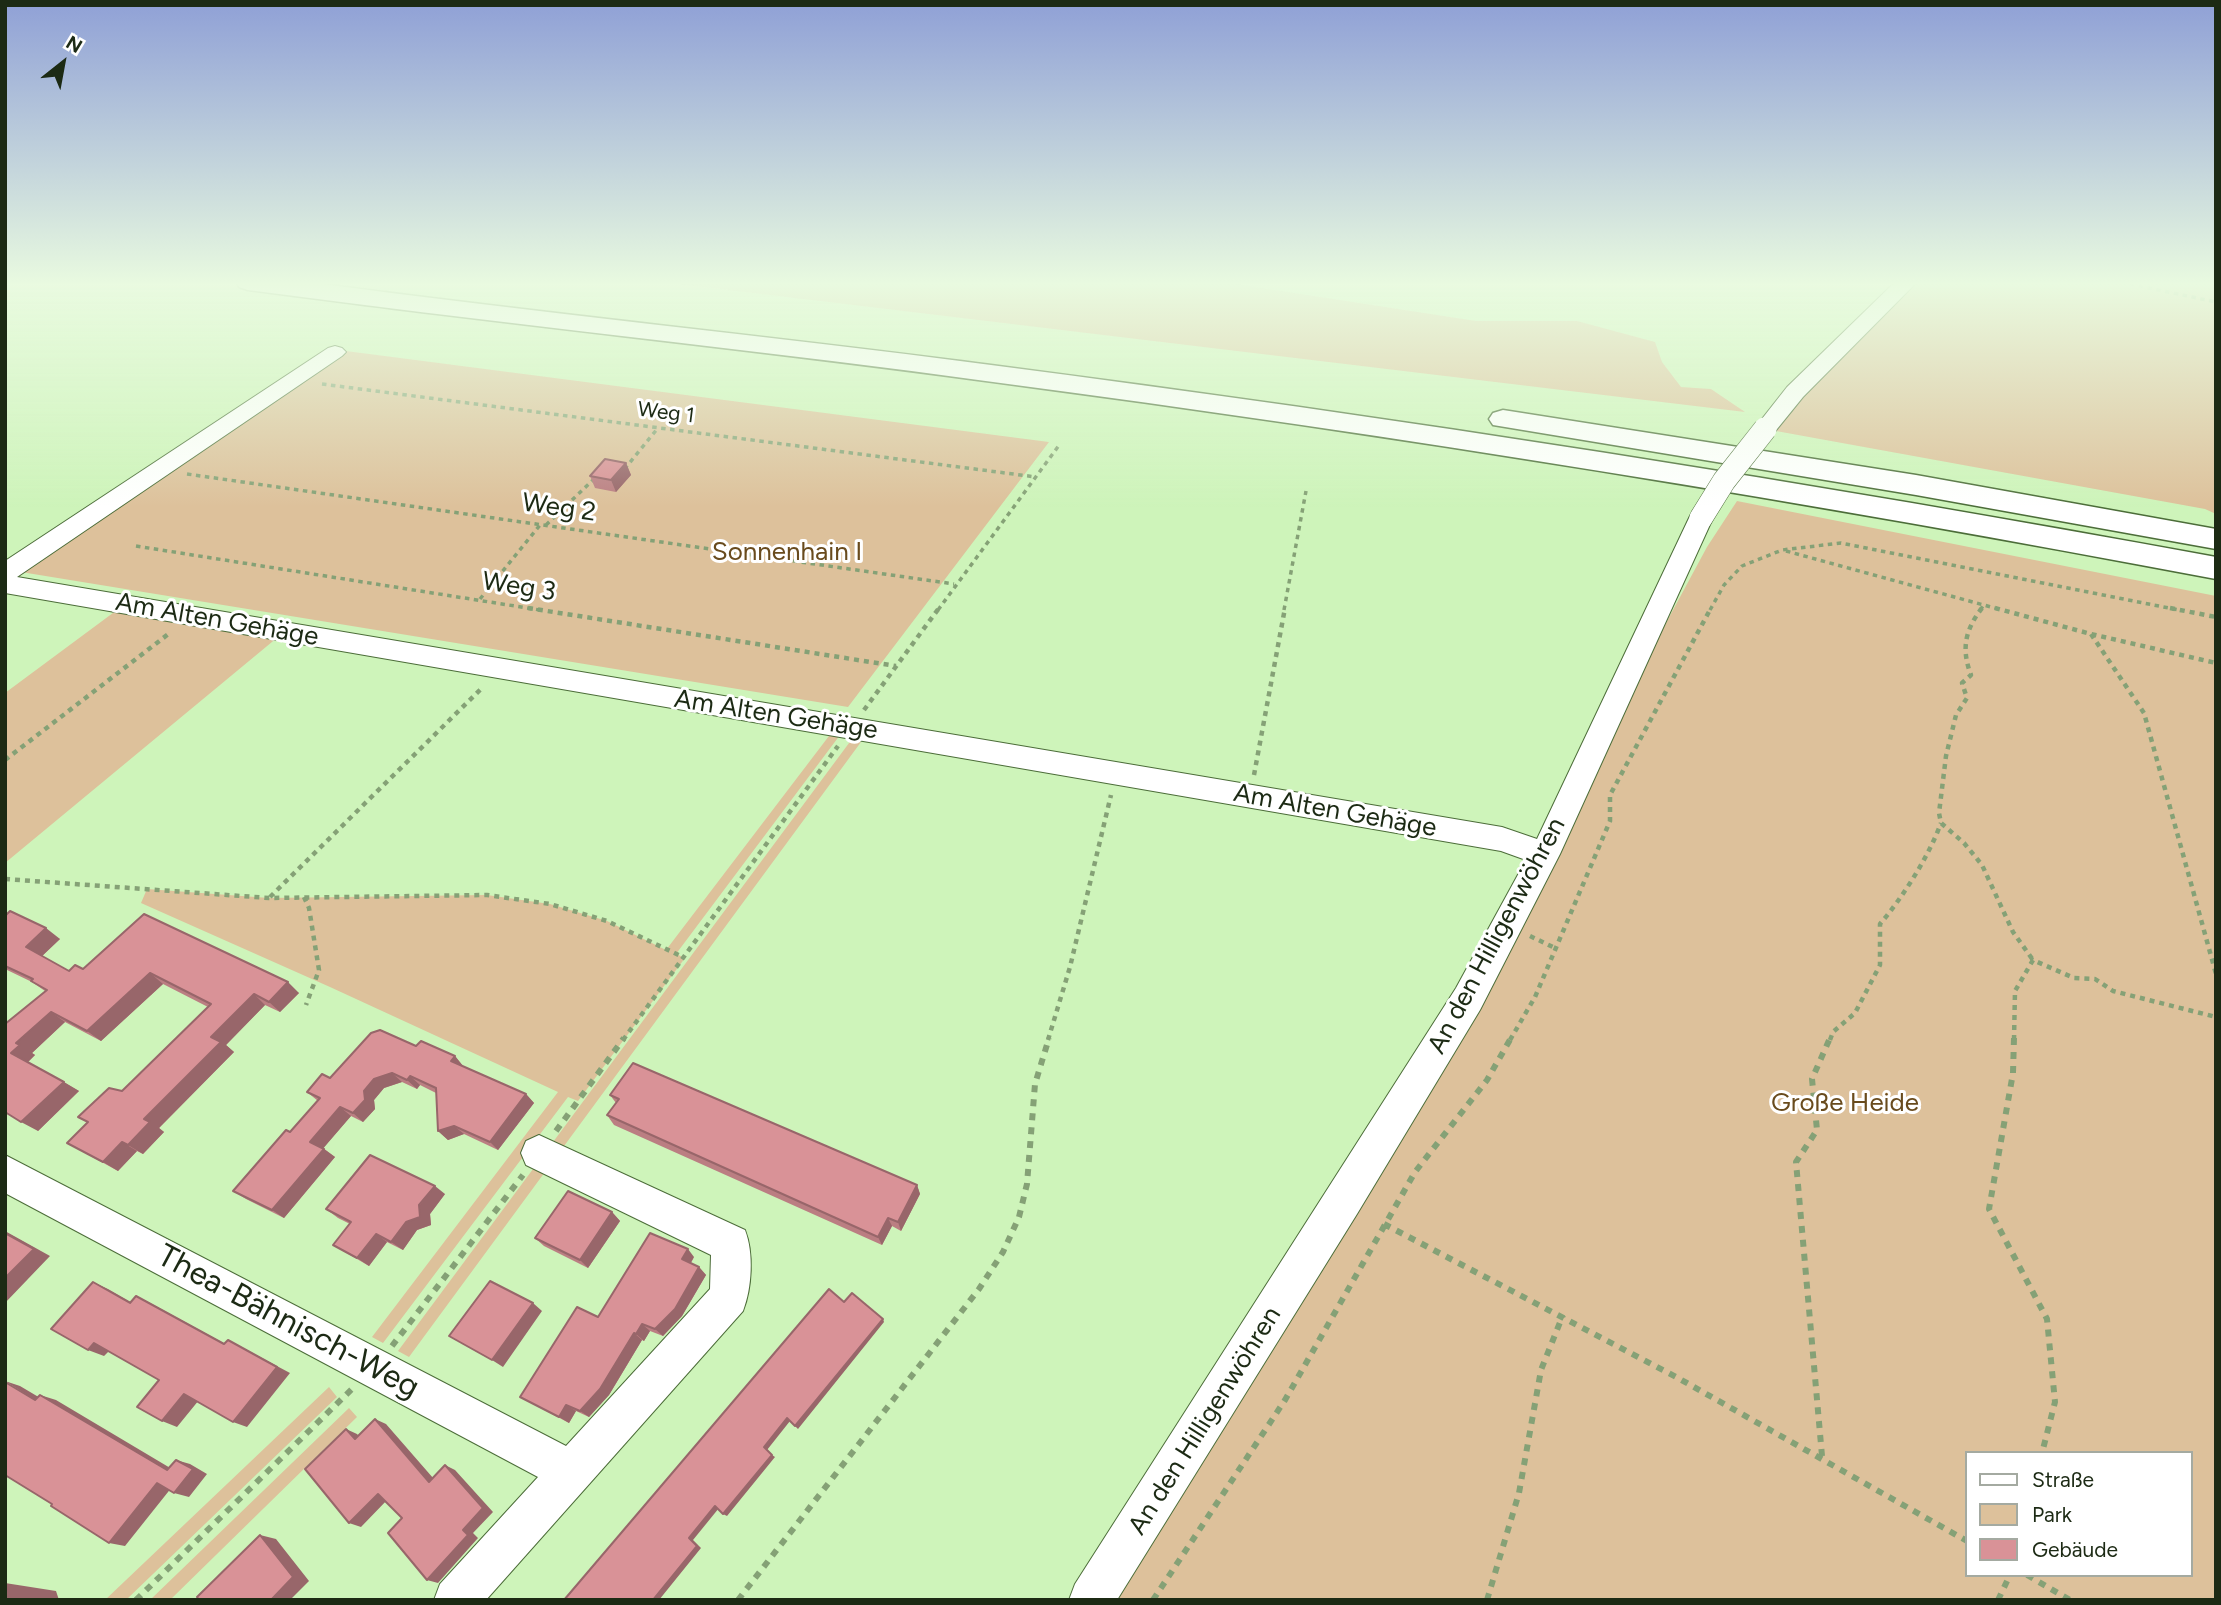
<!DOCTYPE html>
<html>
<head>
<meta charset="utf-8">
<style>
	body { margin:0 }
	#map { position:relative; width:2221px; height:1605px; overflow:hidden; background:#cef4ba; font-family:Figtree,sans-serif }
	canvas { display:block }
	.frame { position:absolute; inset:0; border:7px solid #1c2a14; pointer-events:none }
	.legend { position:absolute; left:1965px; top:1451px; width:228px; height:126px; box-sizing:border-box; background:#fff; border:2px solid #a4aaa1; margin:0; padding:9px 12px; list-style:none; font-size:21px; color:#1c2a14 }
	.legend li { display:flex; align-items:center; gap:14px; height:35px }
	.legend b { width:35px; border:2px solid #a4aaa1 }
	.north { position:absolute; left:28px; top:28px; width:70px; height:70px; -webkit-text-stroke:5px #fff; paint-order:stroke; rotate:31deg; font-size:19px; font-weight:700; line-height:28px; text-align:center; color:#1c2a14 }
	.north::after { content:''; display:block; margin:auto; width:24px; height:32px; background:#1c2a14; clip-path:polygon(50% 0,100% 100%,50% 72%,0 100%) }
</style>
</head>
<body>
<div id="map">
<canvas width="2221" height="1605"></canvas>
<div class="frame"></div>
<ul class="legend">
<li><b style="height:9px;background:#fff"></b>Straße</li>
<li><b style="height:19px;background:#ddc19b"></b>Park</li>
<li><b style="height:19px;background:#d99297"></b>Gebäude</li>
</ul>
<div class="north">N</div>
</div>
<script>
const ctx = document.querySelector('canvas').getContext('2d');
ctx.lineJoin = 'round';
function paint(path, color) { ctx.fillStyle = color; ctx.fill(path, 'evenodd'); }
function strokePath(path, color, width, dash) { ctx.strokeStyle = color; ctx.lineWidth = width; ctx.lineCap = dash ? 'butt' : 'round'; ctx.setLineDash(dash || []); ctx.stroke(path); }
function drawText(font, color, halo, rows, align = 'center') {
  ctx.font = font + ' Figtree,sans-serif'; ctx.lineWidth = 6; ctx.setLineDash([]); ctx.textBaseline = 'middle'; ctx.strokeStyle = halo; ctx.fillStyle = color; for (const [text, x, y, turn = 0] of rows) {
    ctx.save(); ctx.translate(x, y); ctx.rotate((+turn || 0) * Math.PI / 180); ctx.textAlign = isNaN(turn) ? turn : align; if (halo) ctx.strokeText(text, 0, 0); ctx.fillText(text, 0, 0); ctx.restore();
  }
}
paint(new Path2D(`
	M662,282H1223L1476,321H1577L1655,342L1662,362L1681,387L1711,389L1745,412Z
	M1907,282H2216V514L2205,509L1765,429Z
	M346,351L1049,442L848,707L21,572Z
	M1737,501L2216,596V1600H1114L1238,1406L1495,979L1632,686L1707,547ZM1967,1453H2191V1575H1967Z
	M117,610L278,637L5,863V693Z
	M832,732L840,735L676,954L685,958L578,1101L568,1097L383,1343L372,1337L558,1092L330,987L141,903L147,889L269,898L487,895L550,904L607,921L666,950Z
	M852,739L861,742L409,1357L398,1351Z
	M329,1387L337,1397L126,1600H105Z
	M349,1408L357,1417L170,1600H150Z`), '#ddc19b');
const minor = new Path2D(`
	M1895,282H1917L1803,397L1773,434H1757L1754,429L1787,387Z
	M335,346L342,348L346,352L342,356L17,577L1502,827L1537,839L1689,518L1692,512L1701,510L1710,512L1713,518L1560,854L1480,1010L1357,1214L1117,1600H1069L1075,1584L1456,988L1526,860L1501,851L5,593V561L328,348Z
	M539,1135L745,1230C754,1253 752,1288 743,1311L486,1600H434L440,1584L538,1477L5,1193V1155L566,1446L710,1289L711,1255L526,1165L521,1153L526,1141Z`);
const highway = new Path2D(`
	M236,282H308C536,313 764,335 991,365C1401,418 1809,482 2216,557V579C1810,502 1403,436 993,382C776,352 558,330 341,302L248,290L239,287Z
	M1503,410L1916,475L2216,529V549L1916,495L1493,425L1489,419L1493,413Z`);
strokePath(minor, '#4c6d39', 2);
strokePath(highway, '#4c6d39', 3);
strokePath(new Path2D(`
	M2121,282L2216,302
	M322,384L1036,477
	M623,466H627L658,428
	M187,474L954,584
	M546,525L595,478
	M136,546L540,610
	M1786,551L2002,610
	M480,599L540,525
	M938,610L1060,444
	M1284,610L1306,491
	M1710,610L1724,585L1742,566L1782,550L1841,543L2179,610
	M1980,610L1984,605`), '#85a176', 3.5, [4.5, 4.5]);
strokePath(new Path2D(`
	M528,608L896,666
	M1982,608C1965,630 1961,649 1971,675L1962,683L1967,698L1956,715L1946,756L1939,813L1941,823L1964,843L1982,865L2013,932L2033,960
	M1995,608L2091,634L2216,663
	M2170,608L2216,617
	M2091,634L2144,713L2216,974
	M864,710L939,608
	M5,760L171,632
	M1254,775L1285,608
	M5,879L269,898L487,895L550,904L607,921L685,958
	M270,897L483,687
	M304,897L309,908L319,970L306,1005
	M1530,936L1555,948
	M623,1040L838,746
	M1048,1040L1070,967L1111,795
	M1510,1040L1535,997L1610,821V795L1711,608
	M1830,1040L1833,1032L1855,1013L1880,965V924C1903,897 1929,856 1941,823
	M2014,1040L2015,991L2033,960L2074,978L2095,979L2113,991L2216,1017`), '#85a176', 4.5, [5, 5]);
strokePath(new Path2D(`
	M2014,1038L2013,1073L1989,1209L2047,1319L2055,1402L2042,1453
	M556,1131L624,1038
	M1384,1224L1678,1378L1967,1541
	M392,1346L523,1175
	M1822,1456L1796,1162L1817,1130L1812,1079L1830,1038
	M2027,1575L2070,1600
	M136,1600L353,1388
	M738,1600L979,1289L1003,1252L1019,1217L1027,1184L1035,1084L1049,1038
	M1153,1600L1285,1400L1415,1172L1487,1080L1511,1038
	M1487,1600L1519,1493L1541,1370L1563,1315
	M1998,1600L2010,1575`), '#85a176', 6, [7, 7]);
paint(minor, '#fff');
paint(highway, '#fff');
const minorBridge = new Path2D(`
	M1701,518L1724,481L1765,429`);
strokePath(minorBridge, '#4c6d39', 24, []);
strokePath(minorBridge, '#fff', 23);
paint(new Path2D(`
	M626,463L631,475L616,492L595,488L590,476Z
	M144,914L299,993L280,1012L265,1005L226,1045L234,1052L159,1128L164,1132L143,1154L137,1151L118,1171L67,1143L122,1091L208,1007L163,984L101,1041L65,1022L32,1053L35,1055L28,1062L79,1091L38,1131L5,1024L45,991L32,982L5,969V916L60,939L42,956L69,971L83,969Z
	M416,1046L455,1056L463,1066L526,1094L534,1103L498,1150L464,1134L448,1140L438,1131L436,1093L420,1085L417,1089L402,1082L384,1088L374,1100L375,1109L363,1122L351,1116L323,1148L335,1157L284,1218L246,1199L233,1191L290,1132L318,1101L307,1092L330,1078Z
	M610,1095L917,1185L920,1194L901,1231L892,1226L882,1245L614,1125L607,1115L616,1103Z
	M445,1194L430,1214L431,1225L417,1230L403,1250L387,1242L369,1266L333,1245L350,1224L338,1218L326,1209Z
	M612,1212L620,1221L588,1268L544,1246L535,1238Z
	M694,1257L691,1263L699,1267L706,1275L682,1316L663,1336L650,1331L644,1341L642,1340L609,1395L589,1417L576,1411L569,1423L520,1397L598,1317Z`), '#bb7e82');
paint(new Path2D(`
	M626,463L631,475L616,492L611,480Z
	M46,928L60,939L40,958L26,947Z
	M150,973L163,984L101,1041L87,1031Z
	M288,982L299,993L280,1012L269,1002Z
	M254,994L265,1005L226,1045L234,1052L159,1128L164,1132L143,1154L128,1145L144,1119L211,1037Z
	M51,1012L65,1022L32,1053L35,1055L27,1063L11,1053L16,1043Z
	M455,1056L463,1066L451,1061Z
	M392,1073L402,1082L384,1088L374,1100L375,1109L363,1122L353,1113L364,1091L374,1079Z
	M410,1076L420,1085L417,1089L407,1080Z
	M64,1082L79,1091L38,1131L21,1122Z
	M526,1094L534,1103L498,1150L490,1142Z
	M340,1107L351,1116L321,1151L310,1142Z
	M454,1126L464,1134L448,1140L438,1131Z
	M122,1142L137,1151L118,1171L103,1162Z
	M324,1149L335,1157L284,1218L272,1210Z
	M917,1185L920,1194L901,1231L898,1222Z
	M435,1186L445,1194L430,1214L431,1225L417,1230L403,1250L391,1242Z
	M612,1212L620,1221L588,1268L580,1260Z
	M888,1218L892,1226L882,1245L878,1237Z
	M5,1231L50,1256L5,1303Z
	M376,1234L387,1242L369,1266L357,1258Z
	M688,1249L694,1257L688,1267L682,1259Z
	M699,1267L706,1275L682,1316L663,1336L655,1329Z
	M93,1282L108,1289L145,1310L130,1303Z
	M136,1296L150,1303L238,1351L224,1344Z
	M533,1303L542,1311L503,1367L492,1360Z
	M883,1319L884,1322L798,1429L795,1426Z
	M642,1324L650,1331L644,1341L636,1334Z
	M634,1333L642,1340L609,1395L589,1417L580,1411Z
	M228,1340L290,1373L247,1427L233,1422Z
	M94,1343L110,1350L104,1356L88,1350Z
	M5,1381L20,1386L52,1405L35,1400Z
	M184,1394L199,1400L177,1427L162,1421Z
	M40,1395L56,1400L182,1475L167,1470Z
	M566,1405L576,1411L569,1423L559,1417Z
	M787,1418L790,1421L767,1450L764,1447Z
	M375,1419L386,1424L440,1486L429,1482Z
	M346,1429L357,1434L366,1444L355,1439Z
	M772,1455L775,1457L727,1516L723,1514Z
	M176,1460L190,1464L207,1474L189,1497L174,1493Z
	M445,1465L455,1470L493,1512L473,1533L478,1538L438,1583L427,1580L463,1530Z
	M157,1483L172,1487L125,1546L109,1543Z
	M378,1494L389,1498L361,1527L349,1523Z
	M715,1506L719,1508L693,1540L701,1548L659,1600H653L689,1538Z
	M260,1535L276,1539L309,1581L290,1600H271Z
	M5,1583L56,1591L59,1600H5Z`), '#98666a');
const building = new Path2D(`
	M605,459L626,463L611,480L590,476Z
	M10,911L46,928L26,947L69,971L75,965L83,969L144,914L288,982L269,1002L254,994L211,1037L221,1042L144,1119L150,1122L128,1145L122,1142L103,1162L67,1143L88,1122L78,1117L109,1088L122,1091L211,1004L150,973L87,1031L51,1012L16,1043L20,1045L11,1053L64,1082L21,1122L5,1112V1024L47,990L31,981L33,979L5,966V916Z
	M380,1030L416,1046L421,1041L455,1056L451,1061L526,1094L490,1142L454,1126L438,1131L436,1088L410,1076L407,1080L392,1073L374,1079L364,1091L365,1100L353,1113L340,1107L310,1142L324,1149L272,1210L233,1191L286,1130L290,1132L320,1098L307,1092L322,1074L330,1078L371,1033Z
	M633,1063L917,1185L898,1222L888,1218L878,1237L607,1115L619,1099L610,1095Z
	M370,1155L435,1186L419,1205L420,1217L406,1222L391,1242L376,1234L357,1258L333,1245L351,1222L326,1209Z
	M568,1191L612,1212L580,1260L535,1238Z
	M5,1233L34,1249L5,1278Z
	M650,1233L688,1249L682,1259L699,1267L675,1309L655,1329L642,1324L636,1334L634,1333L600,1389L580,1411L566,1405L559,1417L520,1397L577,1307L598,1317Z
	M490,1281L533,1303L492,1360L449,1336Z
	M93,1282L130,1303L136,1296L224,1344L228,1340L277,1367L233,1422L184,1394L162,1421L137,1407L159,1380L94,1343L88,1350L51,1329Z
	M829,1289L844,1302L852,1293L883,1319L795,1426L787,1418L764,1447L772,1455L723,1514L715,1506L689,1538L697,1546L653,1600H564Z
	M5,1382L35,1400L40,1395L167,1470L176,1460L193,1469L174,1493L157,1483L109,1543L51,1506L52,1504L5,1475Z
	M375,1419L429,1482L445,1465L483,1508L463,1530L468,1535L427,1580L388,1533L402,1518L378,1494L349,1523L305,1469L346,1429L355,1439Z
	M260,1535L293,1577L271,1600H199L197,1597Z`);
paint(building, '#d99297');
strokePath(building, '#98666a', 2);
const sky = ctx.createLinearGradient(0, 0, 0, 507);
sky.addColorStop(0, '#8fa0d6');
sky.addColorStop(0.56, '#e9fae0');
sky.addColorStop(1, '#e9fae000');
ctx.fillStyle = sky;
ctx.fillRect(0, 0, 2221, 507);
drawText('21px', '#1c2a14', '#fff', [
	["Weg 1",666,413,7]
]);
drawText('26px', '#1c2a14', '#fff', [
	["Weg 2",559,508,8],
	["Weg 3",519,587,9],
	["Am Alten Gehäge",217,620,10],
	["Am Alten Gehäge",776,715,9],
	["Am Alten Gehäge",1335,811,10],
	["An den Hilligenwöhren",1497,936,-62],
	["An den Hilligenwöhren",1205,1421,-58]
]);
drawText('26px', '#694b1d', '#fff', [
	["Sonnenhain I",787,552],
	["Große Heide",1845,1103]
]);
drawText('32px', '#1c2a14', '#fff', [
	["Thea-Bähnisch-Weg",288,1322,28]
]);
</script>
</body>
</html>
